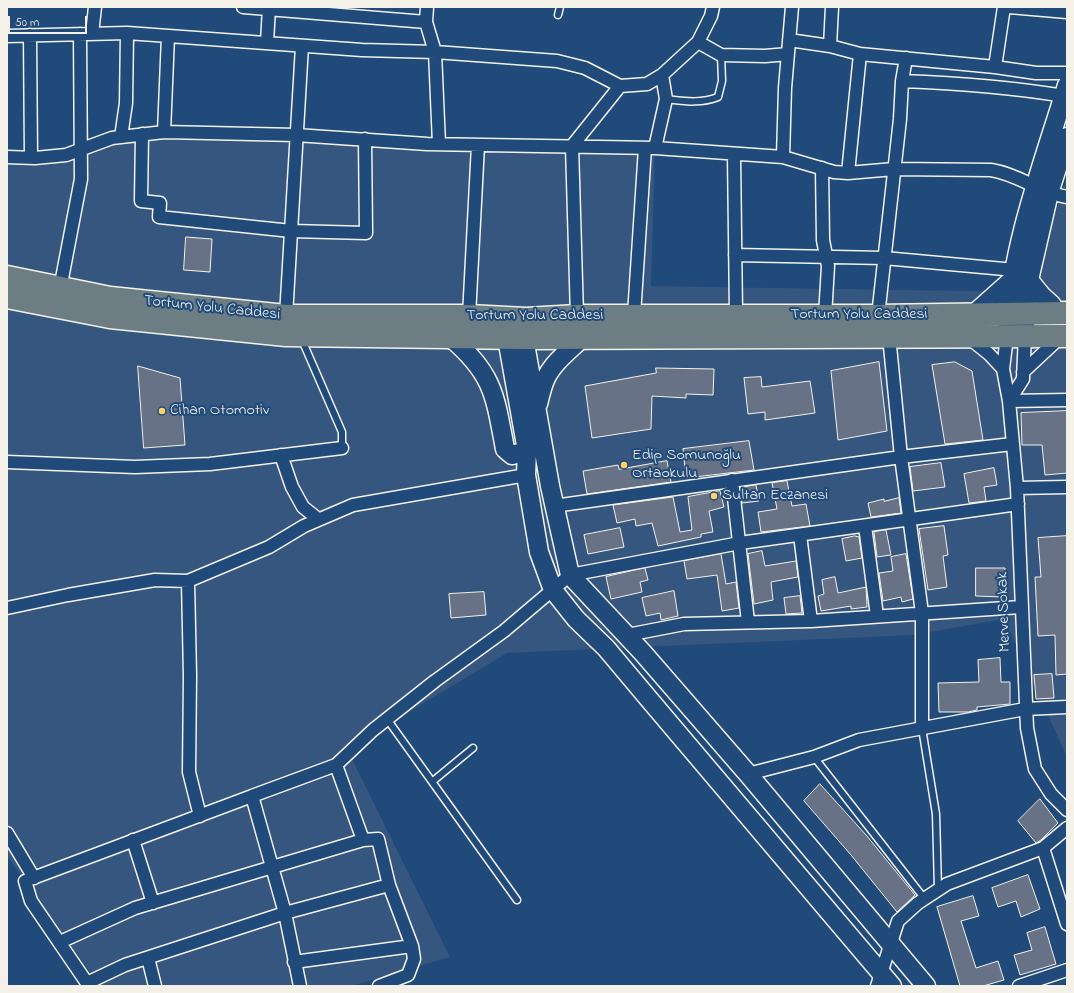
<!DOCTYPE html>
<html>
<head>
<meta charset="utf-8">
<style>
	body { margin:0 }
	#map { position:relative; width:1074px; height:993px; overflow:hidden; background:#1f4a7a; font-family:"Indie Flower",sans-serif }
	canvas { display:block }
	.frame { position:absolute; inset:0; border:8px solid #f4f1e8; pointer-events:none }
	.scale { position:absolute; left:8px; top:16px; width:79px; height:18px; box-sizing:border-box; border:2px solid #f4f1e8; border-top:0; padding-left:5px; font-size:12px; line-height:14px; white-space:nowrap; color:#f4f1e8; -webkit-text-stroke:3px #1f4a7a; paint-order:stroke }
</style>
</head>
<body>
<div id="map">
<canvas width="1074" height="993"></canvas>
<div class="frame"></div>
<div class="scale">50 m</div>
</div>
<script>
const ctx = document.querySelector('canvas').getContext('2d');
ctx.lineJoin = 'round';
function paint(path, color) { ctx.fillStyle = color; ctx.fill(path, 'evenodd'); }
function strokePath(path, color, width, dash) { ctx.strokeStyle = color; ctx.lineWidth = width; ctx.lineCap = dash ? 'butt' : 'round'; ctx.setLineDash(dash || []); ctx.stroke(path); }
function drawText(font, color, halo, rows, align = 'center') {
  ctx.font = font + ' "Indie Flower",sans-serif'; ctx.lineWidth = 4; ctx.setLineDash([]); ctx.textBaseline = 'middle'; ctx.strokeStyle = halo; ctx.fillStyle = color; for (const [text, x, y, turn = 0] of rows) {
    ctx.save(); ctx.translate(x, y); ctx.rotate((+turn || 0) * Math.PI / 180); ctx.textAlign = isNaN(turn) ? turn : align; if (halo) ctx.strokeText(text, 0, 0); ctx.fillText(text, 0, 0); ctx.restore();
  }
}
paint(new Path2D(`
	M148,136L655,148L651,286L1029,292L1067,178V757L1004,619L914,635L507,653L347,749L450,957L351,986H100L7,856V151L62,158Z`), '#35567e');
const building = new Path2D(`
	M186,237L212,239L210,272L184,270Z
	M879,362L887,431L838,440L831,371Z
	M955,362L972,371L983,440L945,444L932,365Z
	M138,366L180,378L185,445L144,448Z
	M656,368L714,369L713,395L686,394V398L652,396L651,429L592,438L585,386L656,373Z
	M761,377L762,387L810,381L815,413L765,420V412L748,414L744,378Z
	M1067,411V473L1045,475L1042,445H1022L1021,413Z
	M749,441L754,470L686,478L683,449Z
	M667,461L671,482L587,494L583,471L618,465L619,469Z
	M941,463L945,487L913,491L910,467Z
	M994,468L997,485L984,487L986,501L969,503L964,474Z
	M787,481L792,506L806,504L810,526L761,532L758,512L777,509L772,483Z
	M756,485L759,501L742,503L740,488Z
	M720,491L724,507L709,511L713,532L701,534V537L658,546L652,523L636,526L635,519L617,523L613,505L673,497L680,532L692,530L688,497Z
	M899,498L901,513L871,517L868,503L884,499V501Z
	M944,526L948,555L943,556L947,587L928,590L919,529Z
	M620,528L624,547L588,554L584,535Z
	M886,530L891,555L877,557L874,532Z
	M855,536L859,537L862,558L846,561L842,539Z
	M1067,536V674L1056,675L1055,635L1038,636L1035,577H1041L1038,538Z
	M762,551L765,566L796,561L798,577L771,582L773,600L754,604L748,554Z
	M721,554L726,584L736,582L739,608L722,611L717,575L687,579L684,561Z
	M906,554L913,599L902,602L901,597L883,601L879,573L893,571L891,557Z
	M645,568L648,580L640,582L642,592L611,599L606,577Z
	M976,568H1005L1003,597L976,596Z
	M835,577L838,593L866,587L867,607L851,609V606L821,611L818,596L824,594L822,580Z
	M674,591L678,616L661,620L660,613L646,616L642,598Z
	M484,592L486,615L451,618L449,594Z
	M800,596L802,613L786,614L784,598Z
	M1000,658L1001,682H1010V704L977,707V710L968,712H939L938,683L979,682L978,660Z
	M1052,674L1054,698L1036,699L1034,675Z
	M820,784L867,836L915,895L897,912L851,855L804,801Z
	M1040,799L1058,823L1041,840L1036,843L1018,821Z
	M1028,875L1040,909L1021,917L1016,901L998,907L992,888Z
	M973,896L979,916L961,921L976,968L998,961L1004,980L983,986H960L937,907Z
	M1045,927L1056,964L1020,975L1014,955L1032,950L1027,933Z`);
paint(building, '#677286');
strokePath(building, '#f4f1e8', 1);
const lane = new Path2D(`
	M558,15L560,7
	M666,99C684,101 700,104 718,97L722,81L721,55
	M302,340L342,432V448
	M387,719L517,900
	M922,728L936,814L938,889
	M814,757L924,898
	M433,781L473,748`);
const street = new Path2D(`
	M243,7L426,22
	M427,7L426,22L435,52L439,144
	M832,7L830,46L860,54L848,173
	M1009,7L1067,12
	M92,34L95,7
	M30,35L31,158
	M7,36L127,33L362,50L435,52L557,61L585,68L620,86L647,84L662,75L698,42L711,16L713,7
	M789,40L830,46
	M698,42L721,55L765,56L788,54
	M267,43L269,7
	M860,54L995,67L1036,73H1067
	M995,67L1004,7
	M902,81C956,83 1010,87 1064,96
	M164,132L168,36
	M142,134L141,201L160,203L159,217L291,231L366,233L365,139
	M121,137L126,103L127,33
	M655,148L666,99L662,75
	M734,154L736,315
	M7,157L35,158L66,155L112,138L164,132L296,135L427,144L655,148L783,157L834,172L848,173L894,169L991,170C1018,174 1040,193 1067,197
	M783,157L785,88L792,7
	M822,168L823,240L828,266L825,316
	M735,255L884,258L1015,270
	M60,289L81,179L80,34
	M634,315L645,148
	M286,316L302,46
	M469,316L478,145
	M577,316L572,146L620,86
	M878,316L900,119L902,81L906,58
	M889,336L901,457L922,613V728
	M1007,336L1003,369L1009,401L1017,488L1027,728L1035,769L1051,794L1067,810
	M969,338L989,354L1003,369
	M1023,372L1054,343L1058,336
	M1009,401L1023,379L1025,335
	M1009,401L1067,400
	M281,455L292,487L303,507L318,519
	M7,462L135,467L210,464L342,448
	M732,480L748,622
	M1017,488L1067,487
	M554,506L901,457L1012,444
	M865,526L877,616
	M800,535L811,621
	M188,581L190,676L189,772L200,816
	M7,608L68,595L155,580L188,581L269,547L304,526L353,505L526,475
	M627,635L684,624L811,621L1021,607
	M336,765L373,730L435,681L504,631L570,575L740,543L1018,504
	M748,774L814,757L859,740L1025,709L1067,707
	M252,796L336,765L363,840
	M7,833L34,878
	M133,840L153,903
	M1043,848L1067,924
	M60,942L135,908L363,840L378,839L389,885L285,913L125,965L87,983L31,901L25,881L252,796L285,913L300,986
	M148,958L155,986
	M294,962L412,946L389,885
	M379,986L408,975L414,959L412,946
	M877,986L898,921L918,903L947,884L1043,848L1067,828
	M1019,986L1067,970`);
const secondary = new Path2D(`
	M1029,280L1042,296L1051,304L1057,313
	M975,313L1013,279
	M507,324V338L527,451L526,475L539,552L553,590L576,619L606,648L648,698L892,986
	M525,326L524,338L550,486L570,575L643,653L748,774L926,986
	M1025,327V314L1029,280L1049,193L1067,137
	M1007,328C1012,244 1043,164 1067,85
	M450,337C494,374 495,396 505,449L512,455L527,451
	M538,404C540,396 542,387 545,380C553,362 570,350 583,337`);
const highway = new Path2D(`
	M7,277L110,298L286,316H469L526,319L577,316H878L1067,313
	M7,297L110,317L286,335L524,338L1067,336`);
strokePath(lane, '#f4f1e8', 9);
strokePath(street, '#f4f1e8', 15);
strokePath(secondary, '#f4f1e8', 21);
strokePath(highway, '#f4f1e8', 25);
strokePath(lane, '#1f4a7a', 6);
strokePath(street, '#1f4a7a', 12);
strokePath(secondary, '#1f4a7a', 18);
strokePath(highway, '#6c7e84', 22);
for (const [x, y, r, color] of [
	[162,411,4,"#ffd166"],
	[624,465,4,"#ffd166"],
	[714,496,4,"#ffd166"]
]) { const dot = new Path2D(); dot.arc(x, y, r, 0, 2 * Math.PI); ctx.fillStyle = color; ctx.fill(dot); strokePath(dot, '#1f4a7a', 1.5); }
drawText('16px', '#f4f1e8', '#1f4a7a', [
	["Tortum Yolu Caddesi",212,309,6],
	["Tortum Yolu Caddesi",859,315],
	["Tortum Yolu Caddesi",535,316],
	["Merve Sokak",1005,612,-92]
]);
drawText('16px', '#f4f1e8', '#1f4a7a', [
	["Cihan Otomotiv",170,411],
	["Edip Somunoğlu",632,456],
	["Ortaokulu",632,474],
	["Sultan Eczanesi",722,496]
], 'left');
</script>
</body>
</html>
